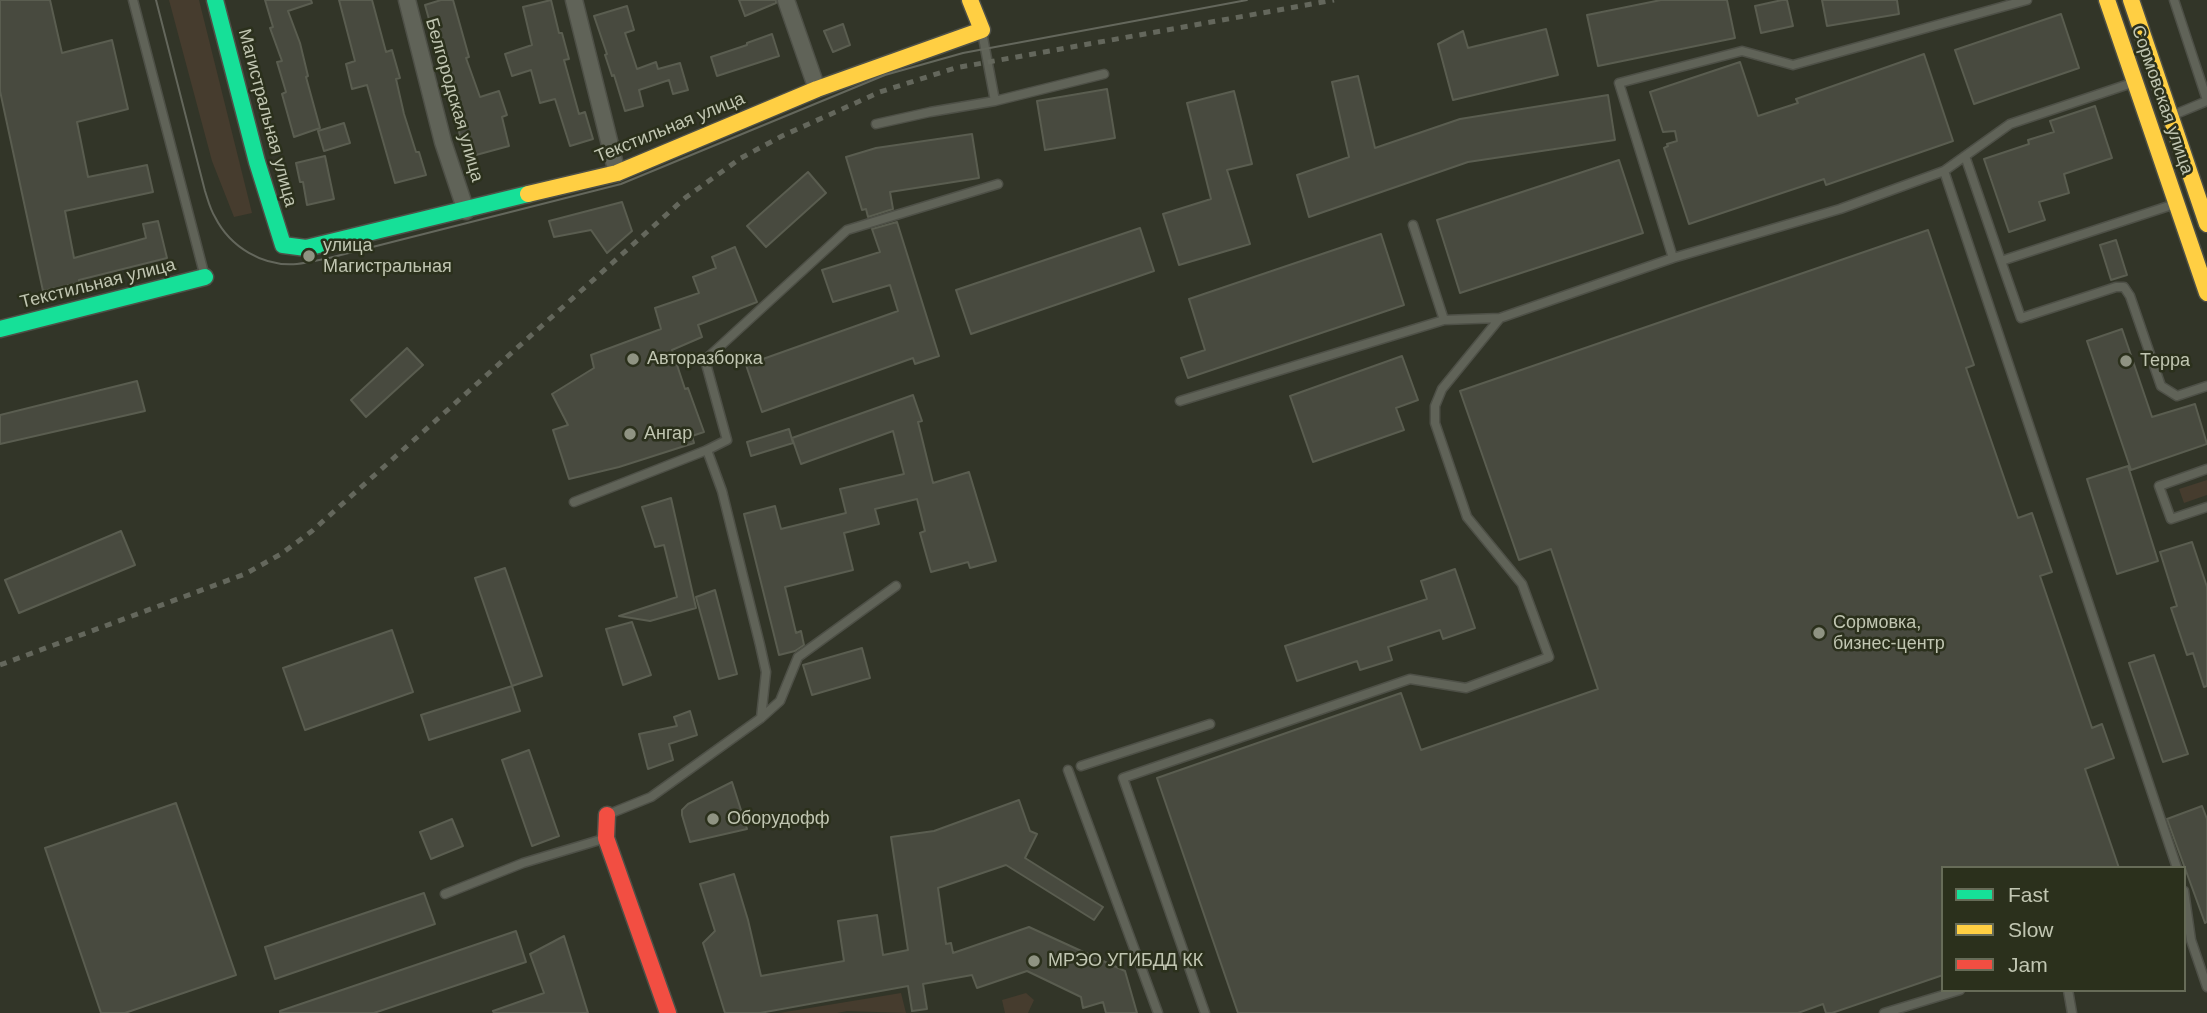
<!DOCTYPE html>
<html>
<head>
<meta charset="utf-8">
<style>
	body { margin:0 }
	#map { position:relative; width:2207px; height:1013px; overflow:hidden; background:#323528; font-family:Helvetica,sans-serif }
	canvas { display:block }
	.legend { position:absolute; left:1941px; top:866px; width:245px; height:126px; box-sizing:border-box; background:#2b301c; border:2px solid #676c58; margin:0; padding:9px 12px; list-style:none; font-size:21px; color:#c1c6b2 }
	.legend li { display:flex; align-items:center; gap:14px; height:35px }
	.legend b { width:35px; border:2px solid #676c58 }
</style>
</head>
<body>
<div id="map">
<canvas width="2207" height="1013"></canvas>
<ul class="legend">
<li><b style="height:9px;background:#16e098"></b>Fast</li>
<li><b style="height:9px;background:#ffcf43"></b>Slow</li>
<li><b style="height:9px;background:#f24e42"></b>Jam</li>
</ul>
</div>
<script>
const ctx = document.querySelector('canvas').getContext('2d');
ctx.lineJoin = 'round';
function paint(path, color) { ctx.fillStyle = color; ctx.fill(path, 'evenodd'); }
function strokePath(path, color, width, dash) { ctx.strokeStyle = color; ctx.lineWidth = width; ctx.lineCap = dash ? 'butt' : 'round'; ctx.setLineDash(dash || []); ctx.stroke(path); }
function drawText(font, color, halo, rows, align = 'center') {
  ctx.font = font + ' Helvetica,sans-serif'; ctx.lineWidth = 5; ctx.setLineDash([]); ctx.textBaseline = 'middle'; ctx.strokeStyle = halo; ctx.fillStyle = color; for (const [text, x, y, turn = 0] of rows) {
    ctx.save(); ctx.translate(x, y); ctx.rotate((+turn || 0) * Math.PI / 180); ctx.textAlign = isNaN(turn) ? turn : align; if (halo) ctx.strokeText(text, 0, 0); ctx.fillText(text, 0, 0); ctx.restore();
  }
}
paint(new Path2D(`
	M169,0H199L252,213L234,217L212,161Z
	M2207,480V495L2184,503L2179,489Z
	M901,993L906,1013L847,1011L837,1013H779Z
	M1026,993L1034,1000L1028,1013H1005L1002,1000Z`), '#463c2e');
const building = new Path2D(`
	M0,0H50L62,53L112,40L128,109L77,122L88,177L147,165L153,192L65,211L74,258L146,238L143,224L158,221L167,258L79,280V283L43,291L0,91Z
	M265,0H311L312,3L288,11L300,43L308,76L306,77L320,128L294,137L282,94L286,92L277,62L282,61L270,28L273,27Z
	M339,0H372L386,52L392,50L400,78L396,79L404,114L416,152H419L426,175L395,183L367,85L352,89L346,64L355,61Z
	M441,0H453L469,57L466,58L480,97L499,91L507,115L502,117L509,146L465,158L453,105L456,104L442,66L425,5Z
	M551,0L559,33H562L569,59L564,60L579,114L585,112L593,139L570,146L555,99L540,103L531,70L512,76L505,54L532,45L523,7Z
	M739,0H776V3L745,16Z
	M1661,0H1727L1735,38L1598,66L1587,15Z
	M1782,0H1787L1793,26L1761,33L1755,6Z
	M1822,0H1897L1899,14L1827,26Z
	M627,6L634,30L625,33L637,69L656,62L658,69L680,63L688,90L673,94L669,80L639,90L643,106L625,111L614,75L612,76L605,55L607,54L594,16Z
	M2061,14L2079,68L1974,104L1955,50Z
	M843,24L850,45L833,52L824,31Z
	M1546,29L1558,75L1453,100L1438,44L1463,31L1468,48Z
	M772,34L779,56L717,76L711,57L747,45V43Z
	M1924,54L1953,141L1826,185L1824,179L1689,224L1664,148L1668,146L1667,144L1677,141L1675,131L1663,132L1650,92L1740,62L1758,116L1798,103L1796,99Z
	M1358,76L1375,148L1460,119L1608,95L1615,140L1468,162L1309,217L1297,175L1349,157L1332,82Z
	M1107,89L1115,138L1045,150L1037,101Z
	M1234,91L1252,164L1227,170L1250,244L1179,265L1163,214L1211,199L1187,103Z
	M2095,106L2112,158L2064,174L2069,193L2039,202L2045,220L2009,232L1984,159L2029,144L2028,140L2054,132L2050,121Z
	M344,123L350,143L324,151L318,131Z
	M972,134L979,178L890,192L893,209L868,217L866,209L862,210L846,157L876,148Z
	M325,156L334,199L307,205L303,182H300L296,163Z
	M1619,160L1643,233L1460,293L1437,220Z
	M808,172L826,193L766,247L747,226Z
	M622,202L632,231L607,253L591,230L554,237L549,221Z
	M897,222L939,356L915,364L913,358L762,412L746,365L898,311L890,285L833,302L822,270L880,252L872,229Z
	M1140,228L1154,271L971,334L956,290Z
	M1928,230L1974,365L1966,368L2018,518L2032,513L2052,572L2040,576L2092,728L2102,724L2114,758L2085,769L2119,868H1943V975L1832,1013H1826L1823,1004L1798,1013H1238L1157,778L1401,693L1421,750L1598,689L1551,549L1519,560L1460,391Z
	M1381,234L1404,305L1188,378L1181,358L1205,350L1189,299Z
	M2116,240L2127,275L2111,280L2100,245Z
	M735,247L757,302L698,325L702,337L672,350L685,389L688,388L704,432L692,436L694,443L619,467L569,479L553,430L568,425L552,394L594,368L591,355L661,329L655,308L699,293L693,277L716,268L712,257Z
	M2122,329L2152,417L2195,404L2207,444L2131,470L2087,341Z
	M407,348L423,365L366,417L351,400Z
	M1402,356L1418,400L1396,408L1404,430L1313,462L1290,396Z
	M137,381L145,411L0,444V415Z
	M913,395L922,421L918,422L933,483L969,472L996,561L970,568L968,562L931,572L920,533L925,531L917,499L875,509L879,524L844,533L853,570L785,587L796,633L801,631L804,645L795,651L779,655L744,514L775,506L781,529L846,513L840,489L904,474L893,431L801,464L792,438Z
	M789,429L793,443L751,456L747,442Z
	M2128,466L2158,561L2117,574L2087,479Z
	M671,498L696,608L650,621L619,616L677,597L664,545L655,547L642,507Z
	M121,531L135,565L19,613L5,580Z
	M2192,542L2207,587V686L2204,687L2193,653L2187,655L2171,608L2177,606L2160,552Z
	M505,568L542,676L512,686L475,578Z
	M1455,569L1475,628L1443,639L1440,630L1388,647L1392,660L1360,670L1357,661L1297,681L1285,646L1427,599L1421,581Z
	M715,590L737,674L719,679L696,597Z
	M632,622L651,675L623,685L606,629Z
	M392,630L413,692L305,730L283,668Z
	M862,648L870,678L812,695L803,665Z
	M2154,655L2188,754L2163,762L2129,663Z
	M512,686L520,711L429,740L421,715Z
	M690,711L697,735L669,744L673,760L648,769L639,734L677,726L674,717Z
	M529,750L559,836L532,846L502,760Z
	M732,782L747,829L690,842L682,815V810L688,804Z
	M1019,800L1030,831L1037,834L1025,858L1103,907L1094,920L1006,865L938,888L946,944L951,943L953,953L1029,927L1125,971L1137,1013H1106L1103,1002L1083,1008L1081,997L1027,971L977,988L972,975L923,984L927,1009L912,1011L908,986L760,1013H725L703,943L715,931L700,884L734,874L748,920L761,976L844,961L838,921L877,915L883,955L908,950L891,837L934,831Z
	M176,803L236,975L125,1013H101L45,848Z
	M2202,806L2207,819V922L2205,923L2167,819Z
	M452,819L463,846L431,859L420,832Z
	M424,893L435,924L275,979L265,947Z
	M516,931L526,962L374,1013H280V1011Z
	M564,936L588,1013H494L493,1011L544,993L530,954Z`);
paint(building, '#484a3f');
strokePath(building, '#5a5d50', 2);
const lane = new Path2D(`
	M133,0L205,277
	M2174,0L2207,100
	M982,32L995,101
	M2171,116L2207,101
	M876,124L930,112L995,101L1104,74
	M1965,156L2001,261L2175,204
	M1944,171L2010,124L2132,83
	M1413,225L1444,320
	M1673,258L1619,83L1742,51L1793,65L2027,0
	M2001,261L2021,318L2116,287H2124L2130,296L2161,386L2177,396L2207,386
	M1180,401L1444,320L1500,318
	M2207,469L2159,486L2171,519L2207,507
	M574,502L707,450
	M761,718L766,672L760,645L722,491L707,450L727,440L705,360L847,230L998,184
	M1081,766L1210,724
	M1068,770L1158,1013
	M609,814L651,797L761,718L780,701L798,657L896,586
	M2184,891L2191,940L2207,987
	M445,894L523,863L603,839
	M2068,990L2072,1013
	M1205,1013L1123,778L1410,679L1466,688L1549,657L1522,584L1467,517L1435,423V406L1442,389L1500,318L1673,258L1840,209L1944,171L2177,868
	M1884,1013L1960,990`);
const street = new Path2D(`
	M407,0L443,142L466,211
	M574,0L617,173
	M786,0L817,89`);
const fast = new Path2D(`
	M215,0L257,162L283,245L306,248L528,194
	M0,329L205,277`);
const slow = new Path2D(`
	M2107,0L2207,293
	M2131,0L2207,224
	M528,194L617,173L817,89L982,30L970,0`);
const jam = new Path2D(`
	M607,815L606,838L668,1013`);
strokePath(lane, '#4e5047', 11);
strokePath(street, '#4e5047', 19);
strokePath(fast, '#4e5047', 19);
strokePath(slow, '#4e5047', 19);
strokePath(jam, '#4e5047', 19);
strokePath(lane, '#606358', 8);
strokePath(street, '#606358', 16);
strokePath(fast, '#16e098', 16);
strokePath(slow, '#ffcf43', 16);
strokePath(jam, '#f24e42', 16);
strokePath(new Path2D(`
	M156,0L205,191C208,200 210,209 215,217C230,247 263,267 297,264C308,263 319,260 329,258L621,184L885,75L963,53L1247,0`), '#64675c', 2);
strokePath(new Path2D(`
	M0,665L245,574L281,554L312,531L685,198L741,158L782,136L880,92L955,68L1334,0`), '#64675c', 5, [7, 7]);
for (const [x, y, r, color] of [
	[309,256,7,"#8f9382"],
	[633,359,7,"#8f9382"],
	[2126,361,7,"#8f9382"],
	[630,434,7,"#8f9382"],
	[1819,633,7,"#8f9382"],
	[713,819,7,"#8f9382"],
	[1034,961,7,"#8f9382"]
]) { const dot = new Path2D(); dot.arc(x, y, r, 0, 2 * Math.PI); ctx.fillStyle = color; ctx.fill(dot); strokePath(dot, '#2b301c', 2.5); }
drawText('18px', '#c1c6b2', '#2b301c', [
	["Белгородская улица",454,100,74],
	["Сормовская улица",2162,100,71],
	["Магистральная улица",267,118,75],
	["Текстильная улица",670,128,-22],
	["Текстильная улица",98,284,-14]
]);
drawText('18px', '#c1c6b2', '#2b301c', [
	["улица",323,246],
	["Магистральная",323,267],
	["Авторазборка",647,359],
	["Терра",2140,361],
	["Ангар",644,434],
	["Сормовка,",1833,623],
	["бизнес-центр",1833,644],
	["Оборудофф",727,819],
	["МРЭО УГИБДД КК",1048,961]
], 'left');
</script>
</body>
</html>
